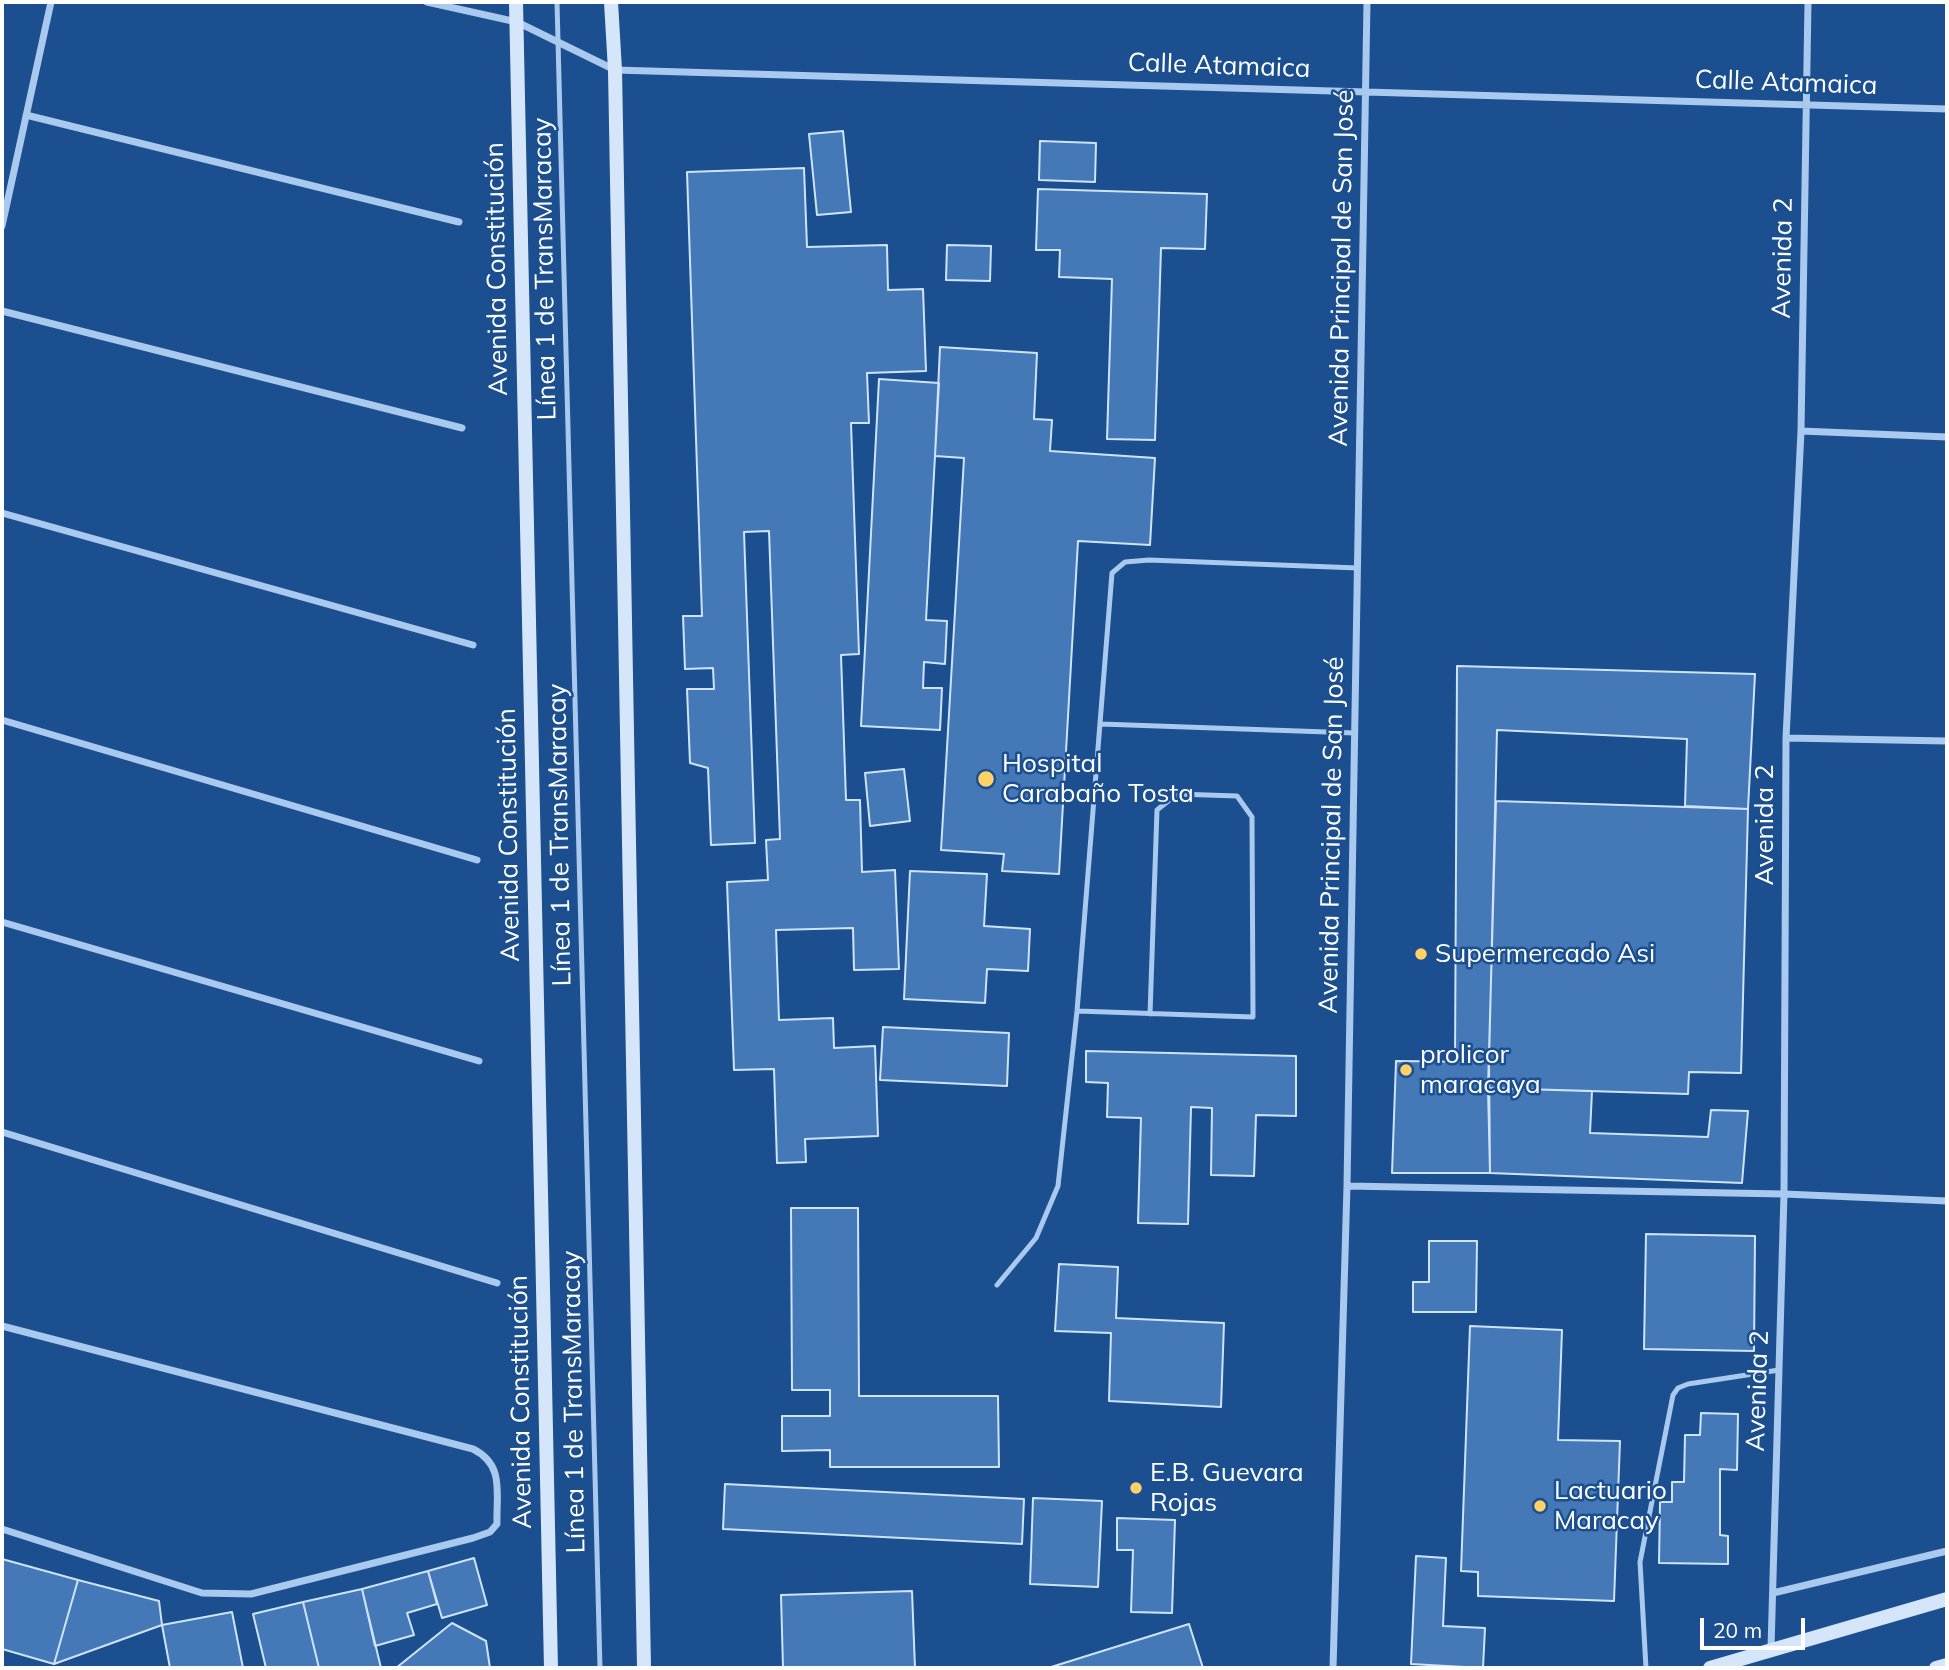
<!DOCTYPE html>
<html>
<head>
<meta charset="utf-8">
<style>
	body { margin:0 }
	#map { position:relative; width:1949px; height:1670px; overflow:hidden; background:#1b4f8f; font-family:Mulish,sans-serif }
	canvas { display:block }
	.frame { position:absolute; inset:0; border:4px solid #fff; pointer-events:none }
	.scale { position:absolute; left:1700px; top:1618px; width:105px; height:32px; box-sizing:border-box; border:4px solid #fff; border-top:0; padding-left:9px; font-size:21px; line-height:24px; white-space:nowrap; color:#fff; -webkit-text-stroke:5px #1b4f8f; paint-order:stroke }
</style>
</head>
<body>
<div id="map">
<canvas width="1949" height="1670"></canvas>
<div class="frame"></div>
<div class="scale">20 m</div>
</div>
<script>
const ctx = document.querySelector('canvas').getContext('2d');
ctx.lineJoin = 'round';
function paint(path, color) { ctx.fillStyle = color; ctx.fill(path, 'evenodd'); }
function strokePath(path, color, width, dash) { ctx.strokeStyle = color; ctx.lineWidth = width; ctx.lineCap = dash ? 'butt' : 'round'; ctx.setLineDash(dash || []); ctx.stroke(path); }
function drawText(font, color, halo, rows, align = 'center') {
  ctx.font = font + ' Mulish,sans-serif'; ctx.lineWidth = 5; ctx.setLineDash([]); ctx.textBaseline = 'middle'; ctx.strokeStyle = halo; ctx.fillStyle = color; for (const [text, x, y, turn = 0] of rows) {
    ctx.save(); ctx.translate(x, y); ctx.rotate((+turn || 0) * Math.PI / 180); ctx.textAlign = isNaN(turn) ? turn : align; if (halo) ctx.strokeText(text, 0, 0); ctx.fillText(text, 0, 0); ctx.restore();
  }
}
const building = new Path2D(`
	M843,131L851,212L817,215L809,134Z
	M1040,141L1096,143L1095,182L1039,180Z
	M804,168L807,247L887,245L888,290L923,289L926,371L867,373L869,423H851L859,654L841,655L846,800H860L862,872L895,870L899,969L854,970L853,928L776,930L779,1020L833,1018L834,1048L875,1046L878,1136L805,1139L806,1162L777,1163L774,1069L734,1070L727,882L768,880L766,840L780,839L769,531L744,532L755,843L711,845L708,768L690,763L687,689H714L713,668L685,669L683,616H702L687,172Z
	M1038,189L1207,194L1205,249L1161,248L1155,440L1107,439L1112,279L1059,277L1060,250H1036Z
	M947,245L991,246L990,281L946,280Z
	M940,347L1037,353L1034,419L1052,420L1050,451L1155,458L1150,545L1078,541L1059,874L1002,871L1004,854L941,850L964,458L935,456Z
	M879,379L939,383L926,620L947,621L945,664L924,662L923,688H942L940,730L861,726Z
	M1457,666L1755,674L1748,809L1685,806L1687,739L1497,730L1489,1062H1455Z
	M904,769L910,821L870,826L865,773Z
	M1496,801L1748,809L1741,1073L1689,1072L1688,1094L1488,1088Z
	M910,871L987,874L984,926L1030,929L1028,971L987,969L985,1003L904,999Z
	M883,1027L1009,1033L1007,1086L880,1080Z
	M1086,1051L1296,1056V1116L1256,1115L1254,1176L1211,1175L1212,1108L1191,1107L1188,1224L1138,1223L1141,1118L1107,1117L1108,1083L1086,1082Z
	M1396,1061L1489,1062L1490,1173H1392Z
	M1488,1088L1592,1091L1590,1133L1708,1137L1711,1110L1748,1111L1742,1183L1490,1173Z
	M791,1208H858L859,1396H998L999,1467H830V1450L782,1451V1416H830V1390H792Z
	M1646,1234L1755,1236L1754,1351L1644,1349Z
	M1429,1241H1477L1476,1312H1413V1282H1429Z
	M1059,1264L1118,1267L1116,1318L1224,1323L1221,1407L1109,1401L1111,1333L1055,1331Z
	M1470,1326L1562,1330L1558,1440L1620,1441L1614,1601L1478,1596V1572L1461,1571Z
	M1701,1413L1738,1414L1737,1470L1720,1469V1535L1728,1536V1564L1659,1563L1660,1502H1672V1482H1684L1685,1435H1700Z
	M725,1484L1024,1499L1022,1544L723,1529Z
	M1033,1498L1102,1501L1098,1587L1030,1584Z
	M1117,1518L1175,1520L1172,1613L1131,1612L1133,1550H1117Z
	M1416,1556L1446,1558L1443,1626L1485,1628L1483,1668L1411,1664Z
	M474,1558L487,1605L442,1618L428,1571Z
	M2,1559L78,1580L54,1664L2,1649Z
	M428,1571L437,1604L407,1613L414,1635L375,1646L362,1589Z
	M78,1580L159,1601L162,1625L54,1664Z
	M362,1589L381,1668H319L303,1602Z
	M912,1591L915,1668H783L781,1595Z
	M303,1602L319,1668H266L253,1614Z
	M232,1612L243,1668H170L162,1625Z
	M452,1623L486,1641L490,1668H396Z
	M1189,1624L1203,1668H1048Z`);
paint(building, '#4478b7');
strokePath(building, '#cfe3fa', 2);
strokePath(new Path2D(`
	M557,2L600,1668
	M1101,724L1355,733
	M1077,1011L1253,1017L1252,817L1237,796L1177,794L1157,810L1150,1014
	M997,1285L1036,1238L1058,1186L1077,1011L1112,573L1125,562L1149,560L1358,568
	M1646,1668L1640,1562L1673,1395L1678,1388L1688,1384L1779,1370`), '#a9c9ee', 5);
strokePath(new Path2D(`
	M427,2L517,22L615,70L1947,109
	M26,115L459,222
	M2,226L51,2
	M2,311L462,428
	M1801,431L1947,437
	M2,513L473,645
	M2,720L477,860
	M1786,738L1947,741
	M2,922L479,1061
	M2,1132L497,1283
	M1347,1186L1784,1194L1947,1201
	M2,1326L473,1449C505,1465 496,1493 497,1524L490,1532L473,1538L251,1594L202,1593L2,1529
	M1773,1593L1947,1551
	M1771,1648L1784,1194L1786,738L1801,431L1808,2
	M1333,1668L1347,1186L1367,2`), '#a9c9ee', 7);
strokePath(new Path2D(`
	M516,2L551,1668
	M611,2L615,70L644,1668
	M1710,1668L1947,1599
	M1936,1668L1947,1665`), '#d6e6fa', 14);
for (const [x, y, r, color] of [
	[986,779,9,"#ffd166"],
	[1421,954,7,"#ffd166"],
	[1406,1070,7,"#ffd166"],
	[1136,1488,7,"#ffd166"],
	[1540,1506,7,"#ffd166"]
]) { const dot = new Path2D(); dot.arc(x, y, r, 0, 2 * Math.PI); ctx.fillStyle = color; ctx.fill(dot); strokePath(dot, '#1b4f8f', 2.5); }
drawText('26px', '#fff', '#1b4f8f', [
	["Calle Atamaica",1219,66,2],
	["Calle Atamaica",1786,83,2],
	["Avenida 2",1783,258,-89],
	["Avenida Principal de San José",1342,268,-89],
	["Avenida Constitución",497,269,-91],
	["Línea 1 de TransMaracay",545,269,-91],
	["Avenida 2",1765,825,-90],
	["Avenida Constitución",509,835,-91],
	["Línea 1 de TransMaracay",560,835,-91],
	["Avenida Principal de San José",1332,835,-89],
	["Avenida 2",1758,1391,-88],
	["Avenida Constitución",521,1402,-91],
	["Línea 1 de TransMaracay",574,1402,-91]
]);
drawText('26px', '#fff', '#1b4f8f', [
	["Hospital",1002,764],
	["Carabaño Tosta",1002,794],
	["Supermercado Asi",1435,954],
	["prolicor",1420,1055],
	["maracaya",1420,1085],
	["E.B. Guevara",1150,1473],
	["Rojas",1150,1503],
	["Lactuario",1554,1491],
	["Maracay",1554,1521]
], 'left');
</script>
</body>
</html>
